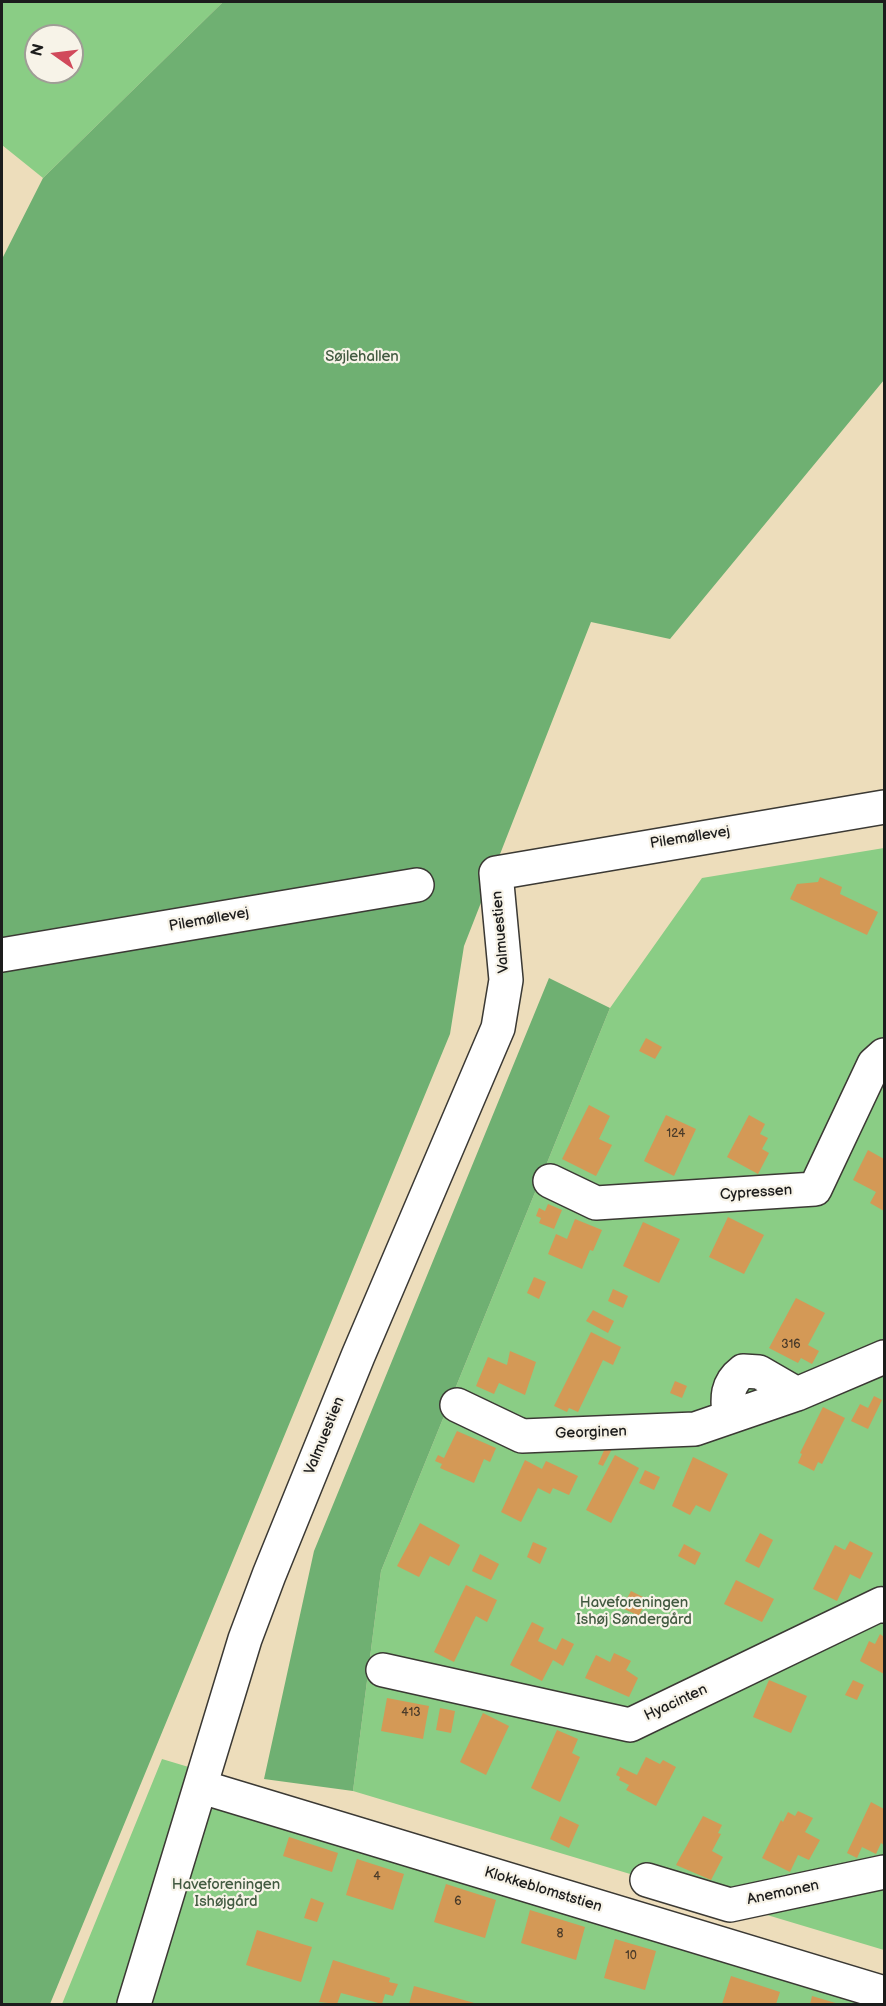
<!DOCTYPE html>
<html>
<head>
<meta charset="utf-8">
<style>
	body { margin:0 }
	#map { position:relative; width:886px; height:2006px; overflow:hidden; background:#edddbb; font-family:"Balsamiq Sans",sans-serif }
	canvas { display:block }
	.frame { position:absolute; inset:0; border:3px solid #1c1c1c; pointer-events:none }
	.north { position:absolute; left:24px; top:24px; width:60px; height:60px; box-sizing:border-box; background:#f7f3e8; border:2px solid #9f9d96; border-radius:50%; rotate:284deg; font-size:16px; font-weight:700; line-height:24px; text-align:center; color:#1c1c1c }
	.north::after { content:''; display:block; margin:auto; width:21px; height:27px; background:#d1495b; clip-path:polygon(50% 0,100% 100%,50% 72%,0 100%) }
</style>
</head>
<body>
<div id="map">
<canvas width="886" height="2006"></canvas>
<div class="frame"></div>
<div class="north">N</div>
</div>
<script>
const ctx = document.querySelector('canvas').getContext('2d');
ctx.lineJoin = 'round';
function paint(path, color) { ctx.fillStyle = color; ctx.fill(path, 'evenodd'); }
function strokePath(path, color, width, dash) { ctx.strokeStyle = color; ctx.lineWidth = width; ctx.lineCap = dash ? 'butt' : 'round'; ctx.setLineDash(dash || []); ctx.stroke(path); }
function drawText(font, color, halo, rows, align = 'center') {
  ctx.font = font + ' "Balsamiq Sans",sans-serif'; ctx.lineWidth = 4.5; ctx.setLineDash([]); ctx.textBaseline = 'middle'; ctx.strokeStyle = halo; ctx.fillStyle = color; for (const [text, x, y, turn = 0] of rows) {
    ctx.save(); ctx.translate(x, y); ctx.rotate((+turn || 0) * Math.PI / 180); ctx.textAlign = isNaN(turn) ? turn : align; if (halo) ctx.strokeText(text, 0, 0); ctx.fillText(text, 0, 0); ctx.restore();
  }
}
paint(new Path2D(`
	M2,2H223L43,178L2,145ZM36,36H72V72H36Z
	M884,848V1950L353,1791L381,1571L610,1008L702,878Z
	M162,1759L884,1976V2004H62Z`), '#8acd85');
paint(new Path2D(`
	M223,2H884V380L670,639L591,622L464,946L450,1034L50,2004H2V259L43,178Z
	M549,978L610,1008L381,1571L353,1791L264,1779L314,1551Z`), '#6fb072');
paint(new Path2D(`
	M820,877L842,887L840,894L878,912L867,935L790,899L797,884L818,882Z
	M646,1038L662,1047L655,1059L639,1051Z
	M589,1105L610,1116L599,1139L612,1145L596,1176L562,1159Z
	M666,1115L696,1129L674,1176L644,1161Z
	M749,1115L765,1124L760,1134L768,1138L762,1149L769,1153L758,1174L727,1157Z
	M868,1150L884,1159V1211L870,1203L876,1192L853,1180Z
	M548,1204L562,1210L554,1229L539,1223L541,1218L536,1216L539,1208L545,1211Z
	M728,1217L764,1235L744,1274L709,1257Z
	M575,1219L602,1230L593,1251L590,1250L582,1269L548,1254L556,1234L567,1239Z
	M643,1222L680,1239L659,1283L623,1266Z
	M534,1277L546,1282L539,1299L527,1293Z
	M613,1289L628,1296L623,1308L608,1301Z
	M796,1298L825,1313L808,1345L819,1351L812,1364L801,1358L798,1363L769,1348Z
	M593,1310L614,1321L608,1333L586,1321Z
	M591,1332L621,1347L613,1365L603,1360L578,1412L569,1408L567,1412L554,1406Z
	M510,1351L536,1362L525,1395L499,1383L494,1394L476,1386L488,1357L507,1365Z
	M675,1381L687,1386L682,1398L670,1393Z
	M874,1396L882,1400L868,1429L851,1421L860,1404L868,1408Z
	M823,1407L845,1418L822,1464L818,1462L814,1471L798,1463L802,1454L800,1453Z
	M457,1431L496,1448L490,1462L484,1459L474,1483L440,1468L442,1464L435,1461L438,1455L444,1458Z
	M606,1446L612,1449L603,1466L598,1464Z
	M615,1455L639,1468L611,1523L586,1510Z
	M693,1457L728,1474L710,1512L696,1505L690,1515L672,1506Z
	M525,1460L542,1469L546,1461L578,1476L569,1495L553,1488L550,1494L538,1488L521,1522L501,1512Z
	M645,1470L660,1477L654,1490L639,1483Z
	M420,1523L460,1545L449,1566L430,1556L419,1577L397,1566Z
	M760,1533L773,1540L759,1568L745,1561Z
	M850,1541L873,1553L860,1579L850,1574L837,1601L813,1589L835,1545L845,1550Z
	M533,1542L547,1548L540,1564L527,1557Z
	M684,1544L701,1553L695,1565L678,1556Z
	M480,1554L499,1564L491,1580L472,1571Z
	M736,1580L774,1599L762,1622L724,1604Z
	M466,1585L497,1600L487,1622L476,1616L454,1662L434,1652Z
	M631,1591L647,1599L639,1616L622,1608Z
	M532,1622L544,1628L538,1641L556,1650L562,1638L574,1644L563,1666L553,1660L542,1681L510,1665Z
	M880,1634L884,1637V1674L860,1661L869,1641L875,1644Z
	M614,1653L631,1661L626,1670L638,1678L629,1697L585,1678L596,1655L610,1662Z
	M769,1680L807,1696L791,1733L753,1717Z
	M853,1680L864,1685L857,1700L845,1695Z
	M387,1698L429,1706L423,1739L381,1731Z
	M440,1708L455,1711L451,1733L436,1730Z
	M483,1713L509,1726L486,1775L460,1762Z
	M557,1730L578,1739L572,1753L580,1757L560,1802L531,1788Z
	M646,1757L660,1764L663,1760L676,1767L656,1806L626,1790L629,1785L619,1780L620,1777L616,1775L620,1767L637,1775Z
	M871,1802L884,1809V1845L881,1843L876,1854L862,1847L857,1858L847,1853Z
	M798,1811L813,1818L805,1832L820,1840L809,1860L798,1855L790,1872L762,1858L781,1820L783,1822L788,1812L795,1816Z
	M560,1816L579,1825L569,1848L550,1839Z
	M703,1816L722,1825L718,1833L721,1834L712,1851L723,1857L711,1880L676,1865Z
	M289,1837L338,1853L332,1872L283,1856Z
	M357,1859L404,1874L393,1910L346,1895Z
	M446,1884L496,1900L485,1938L434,1922Z
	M311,1898L324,1903L317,1922L304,1918Z
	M530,1910L585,1927L576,1960L521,1943Z
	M257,1930L312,1947L301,1982L246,1965Z
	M615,1939L656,1951L645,1990L604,1978Z
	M333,1960L390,1978L389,1982L398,1984L393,1996L385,1994L382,2004L341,1993L337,2004L319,2002Z
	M731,1976L780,1992L776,2004H722Z
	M414,1986L478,2004H409Z
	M812,1996L839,2004H810Z`), '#d49956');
const minor = new Path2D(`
	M2,955L417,885
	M550,1181L596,1203L815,1189L874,1064L884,1055
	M457,1405L522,1436L695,1429L797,1394L884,1357
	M729,1417C727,1398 726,1384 743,1371L759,1372L797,1394
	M383,1670L630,1725L881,1604L884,1606
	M202,1787L884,1993
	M647,1880L730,1905L884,1872
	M134,2004L245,1639L269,1575L358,1356L498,1028L506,980L496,873L884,807`);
strokePath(minor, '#3b3934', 36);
strokePath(minor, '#fff', 33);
drawText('12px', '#4a3b2a', null, [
	["124",676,1134],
	["316",791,1345],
	["413",411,1713],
	["4",377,1877],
	["6",458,1902],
	["8",560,1934],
	["10",631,1956]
]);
drawText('15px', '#425a41', '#f7f3e8', [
	["Søjlehallen",362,357],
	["Haveforeningen",634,1603],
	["Ishøj Søndergård",634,1620],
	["Haveforeningen",226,1885],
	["Ishøjgård",226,1902]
]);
drawText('15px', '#1c1c1c', '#f7f3e8', [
	["Pilemøllevej",690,838,-9],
	["Pilemøllevej",209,920,-10],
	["Valmuestien",501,932,-95],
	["Cypressen",756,1193,-4],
	["Georginen",591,1433,-2],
	["Valmuestien",325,1436,-68],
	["Hyacinten",676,1703,-25],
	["Klokkeblomststien",543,1890,17],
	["Anemonen",783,1893,-12]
]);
</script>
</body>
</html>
